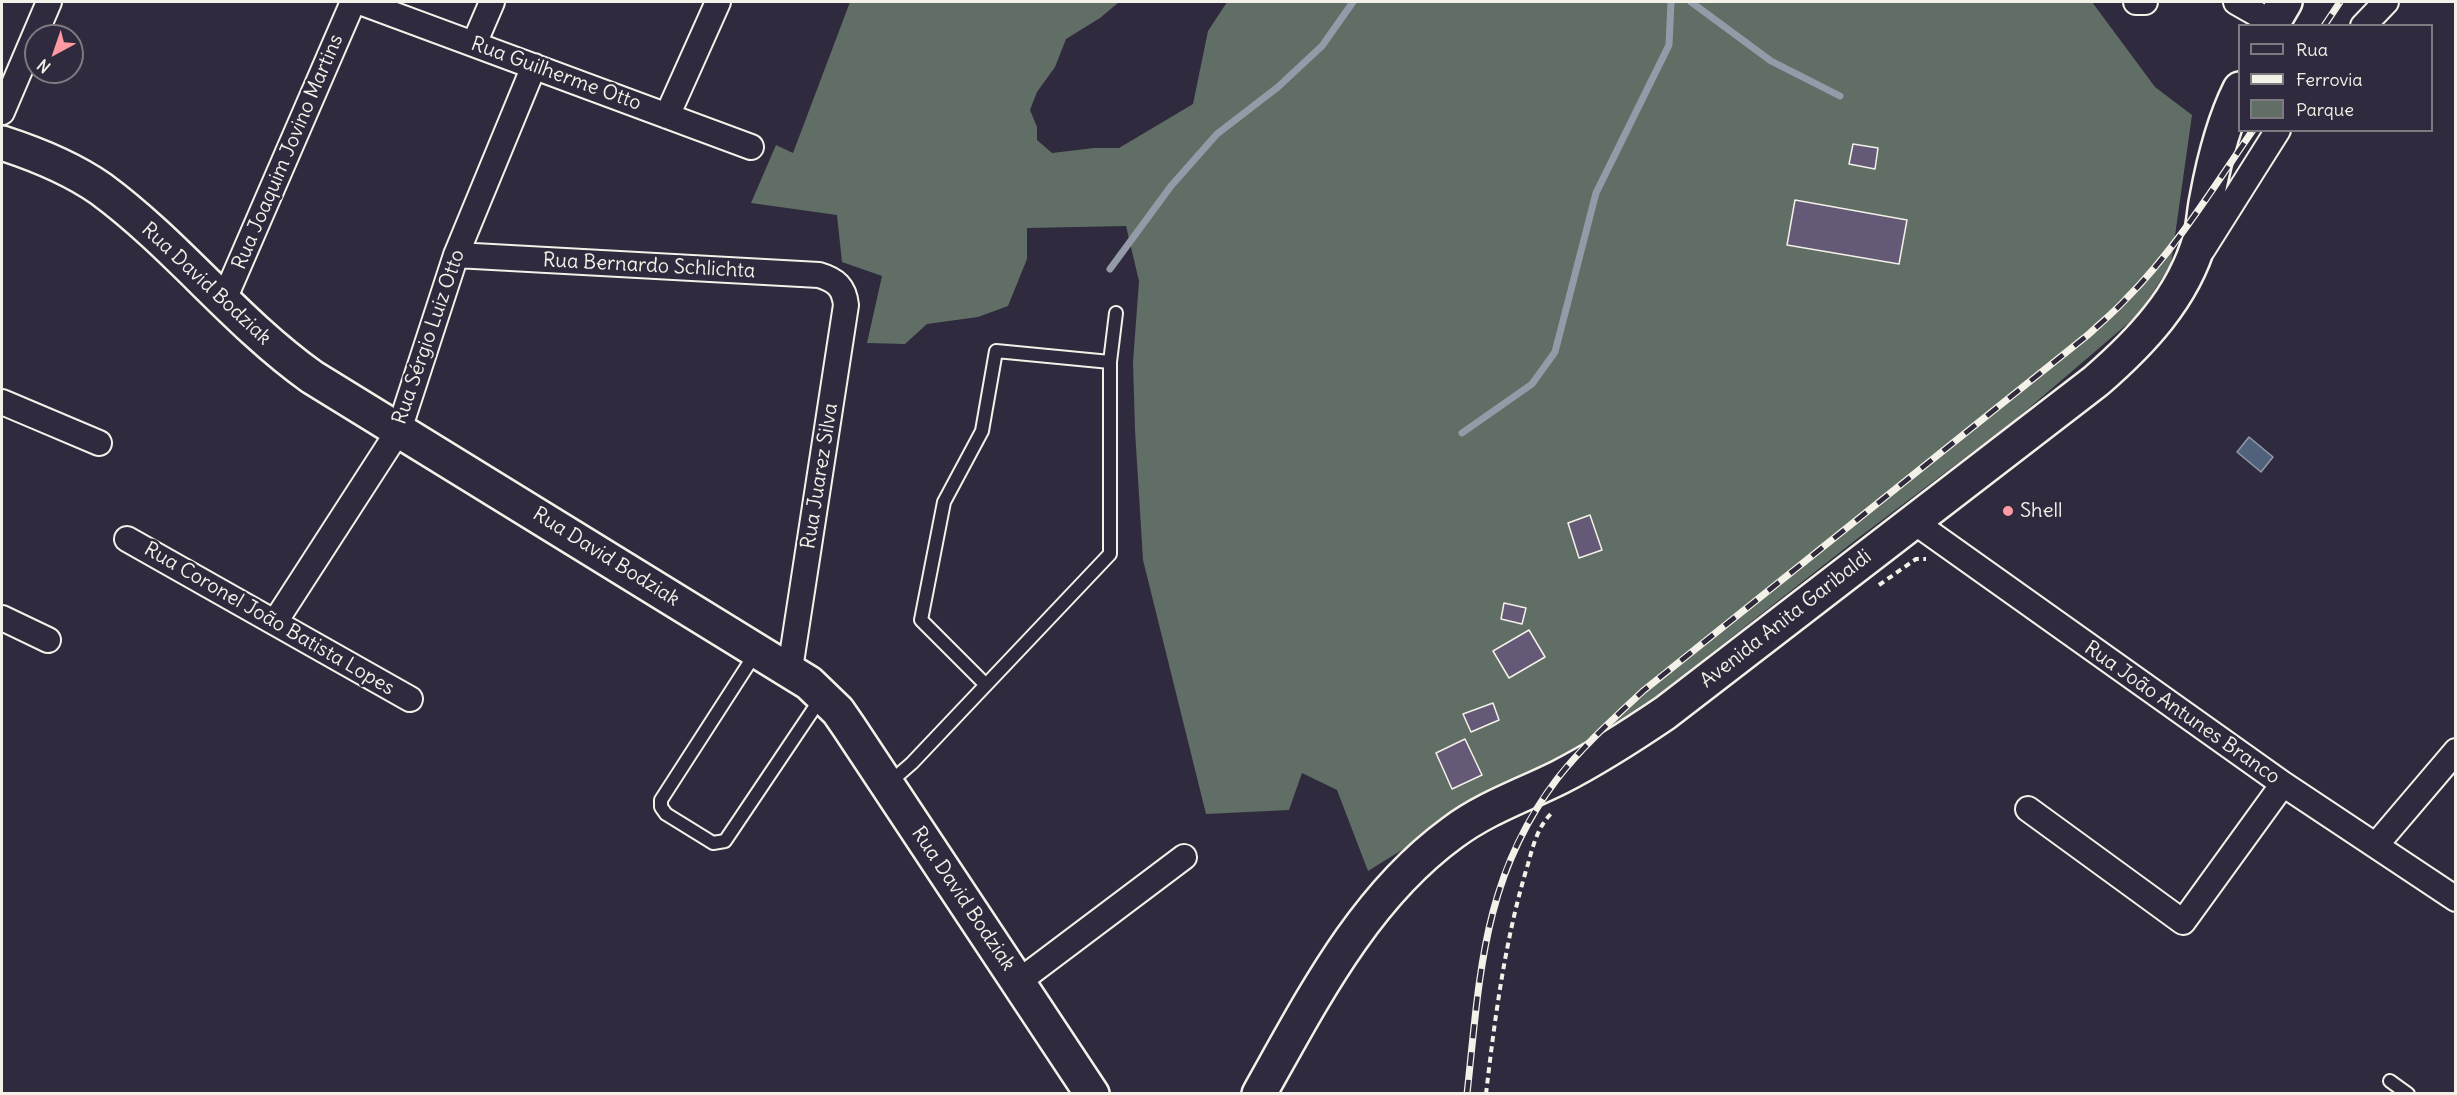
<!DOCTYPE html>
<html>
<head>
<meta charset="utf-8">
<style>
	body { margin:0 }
	#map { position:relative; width:2457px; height:1095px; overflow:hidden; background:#2f2a3d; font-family:Delius,sans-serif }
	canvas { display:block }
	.frame { position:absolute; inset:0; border:3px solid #f4f1e8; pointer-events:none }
	.legend { position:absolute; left:2238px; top:24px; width:195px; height:108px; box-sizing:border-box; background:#2f2a3d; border:2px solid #7e7a81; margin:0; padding:8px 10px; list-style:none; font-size:18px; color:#f4f1e8 }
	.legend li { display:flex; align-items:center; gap:12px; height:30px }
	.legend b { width:30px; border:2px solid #7e7a81 }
	.north { position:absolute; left:24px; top:24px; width:60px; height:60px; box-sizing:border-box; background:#2f2a3d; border:2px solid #7e7a81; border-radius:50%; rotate:220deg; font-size:16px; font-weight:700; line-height:24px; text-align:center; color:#f4f1e8 }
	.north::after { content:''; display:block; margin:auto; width:21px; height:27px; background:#ff9aa2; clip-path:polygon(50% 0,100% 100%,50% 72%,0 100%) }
</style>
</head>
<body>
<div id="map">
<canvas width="2457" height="1095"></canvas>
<div class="frame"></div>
<ul class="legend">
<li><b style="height:8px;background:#2f2a3d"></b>Rua</li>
<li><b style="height:8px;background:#f4f1e8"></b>Ferrovia</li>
<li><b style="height:16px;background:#606e65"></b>Parque</li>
</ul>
<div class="north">N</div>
</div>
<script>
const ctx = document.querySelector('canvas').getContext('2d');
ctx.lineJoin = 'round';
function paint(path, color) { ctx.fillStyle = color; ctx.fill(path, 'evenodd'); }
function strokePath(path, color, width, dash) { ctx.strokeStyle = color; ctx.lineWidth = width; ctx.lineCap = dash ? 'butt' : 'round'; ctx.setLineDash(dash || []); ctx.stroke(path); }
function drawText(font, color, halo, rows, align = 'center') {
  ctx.font = font + ' Delius,sans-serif'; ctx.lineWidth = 5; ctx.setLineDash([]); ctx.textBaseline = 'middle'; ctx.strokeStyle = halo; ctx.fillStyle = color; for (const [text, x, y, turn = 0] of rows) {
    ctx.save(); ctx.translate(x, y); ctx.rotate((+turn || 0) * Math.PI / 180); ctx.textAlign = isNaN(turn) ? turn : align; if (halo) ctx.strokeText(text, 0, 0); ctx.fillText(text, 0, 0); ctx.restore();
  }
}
paint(new Path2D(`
	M850,2H1119L1100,18L1066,39L1055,67L1037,92L1030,110L1037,127V140L1052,153L1094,148H1119L1193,104L1208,31L1227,2H2092L2155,87L2192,115L2171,264L2139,314L2015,420L1857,539L1612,731L1444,824L1368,871L1337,790L1302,773L1289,810L1206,814L1143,560L1135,430L1133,362L1139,281L1126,226L1027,228V259L1008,306L978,317L927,324L905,344L867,343L882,276L842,262L837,215L751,203L776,145L793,153Z`), '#606e65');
const water = new Path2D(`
	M2249,437L2273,457L2261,472L2237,452Z`);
paint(water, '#50617b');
strokePath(water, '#929ba7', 1.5);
strokePath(new Path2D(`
	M1691,2L1771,61L1840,96
	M1110,269L1171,186L1217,134L1278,87L1322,46L1353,2
	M1462,433L1532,384L1555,352L1596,193L1669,45L1671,2`), '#929ba7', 7);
const building = new Path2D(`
	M1853,144L1878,148L1875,169L1849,164Z
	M1795,200L1907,220L1899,264L1787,245Z
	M1590,515L1602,550L1579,558L1568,523Z
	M1504,603L1526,608L1522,624L1501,619Z
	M1529,630L1545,657L1509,678L1493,651Z
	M1493,703L1499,720L1471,732L1463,714Z
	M1465,739L1482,775L1452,789L1436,753Z`);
paint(building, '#645a77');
strokePath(building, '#f4f1e8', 1.5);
const lane = new Path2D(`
	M757,651L661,800V807L666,814L713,843L725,841L821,698
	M986,685L921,620L944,502L982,431L996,351L1110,362
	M888,784L912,763L1110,554V362L1116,313
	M2390,1081L2408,1094`);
const street = new Path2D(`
	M360,2L751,147
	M2136,2H2145
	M2236,2L2273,23
	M2363,26L2386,2
	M474,44L492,2
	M2,112L49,2
	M667,116L718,2
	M2203,249L2278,130
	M456,255L819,275C836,280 844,287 846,305L790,669
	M223,302L353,2
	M2,402L99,443
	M1913,521L2283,784L2456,899
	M127,539L410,699
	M2,618L48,640
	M275,622L399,430L456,255L534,66
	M2028,809L2183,922L2283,784
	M2376,845L2456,751
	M1018,982L1184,857`);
const secondary = new Path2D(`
	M2271,26L2285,2
	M2,143C36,154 71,168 101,189C177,245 235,322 312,377L809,683L838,711L849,727L1092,1094
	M1259,1094C1312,1000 1363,898 1452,833C1485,808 1524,795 1560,777C1597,758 1631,736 1665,713L2096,381C2141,342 2183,298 2200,239C2204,226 2204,211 2207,198C2214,160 2223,123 2240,89`);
strokePath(lane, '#f4f1e8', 16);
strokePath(street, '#f4f1e8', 28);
strokePath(secondary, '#f4f1e8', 38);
strokePath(new Path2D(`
	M1879,585L1916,559H1926
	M1486,1094C1495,1017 1505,939 1528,864C1533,846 1538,825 1553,812`), '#f4f1e8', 4, [6, 4.5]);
strokePath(lane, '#2f2a3d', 12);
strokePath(street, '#2f2a3d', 24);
strokePath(secondary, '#2f2a3d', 33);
const rail = new Path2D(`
	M2324,26L2340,2
	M1467,1094C1480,976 1482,878 1557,779C1582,747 1613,719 1643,691L2089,334C2102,322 2115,311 2126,299C2175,250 2213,188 2253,130`);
strokePath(rail, '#f4f1e8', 7);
strokePath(rail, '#2f2a3d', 4.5, [14]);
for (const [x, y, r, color] of [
	[2008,511,6,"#ff9aa2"]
]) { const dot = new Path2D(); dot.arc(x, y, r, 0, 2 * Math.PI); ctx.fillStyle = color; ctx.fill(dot); strokePath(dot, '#2f2a3d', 2); }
drawText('20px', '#f4f1e8', '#2f2a3d', [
	["Rua Guilherme Otto",556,74,20],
	["Rua Joaquim Jovino Martins",288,152,-67],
	["Rua Bernardo Schlichta",649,266,3],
	["Rua David Bodziak",206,284,43],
	["Rua Sérgio Luiz Otto",429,337,-71],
	["Rua Juarez Silva",820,476,-81],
	["Rua David Bodziak",606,557,32],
	["Rua Coronel João Batista Lopes",269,619,30],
	["Avenida Anita Garibaldi",1786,619,-38],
	["Rua João Antunes Branco",2182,713,35],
	["Rua David Bodziak",963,899,56]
]);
drawText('20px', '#f4f1e8', '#2f2a3d', [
	["Shell",2020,511]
], 'left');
</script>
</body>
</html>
